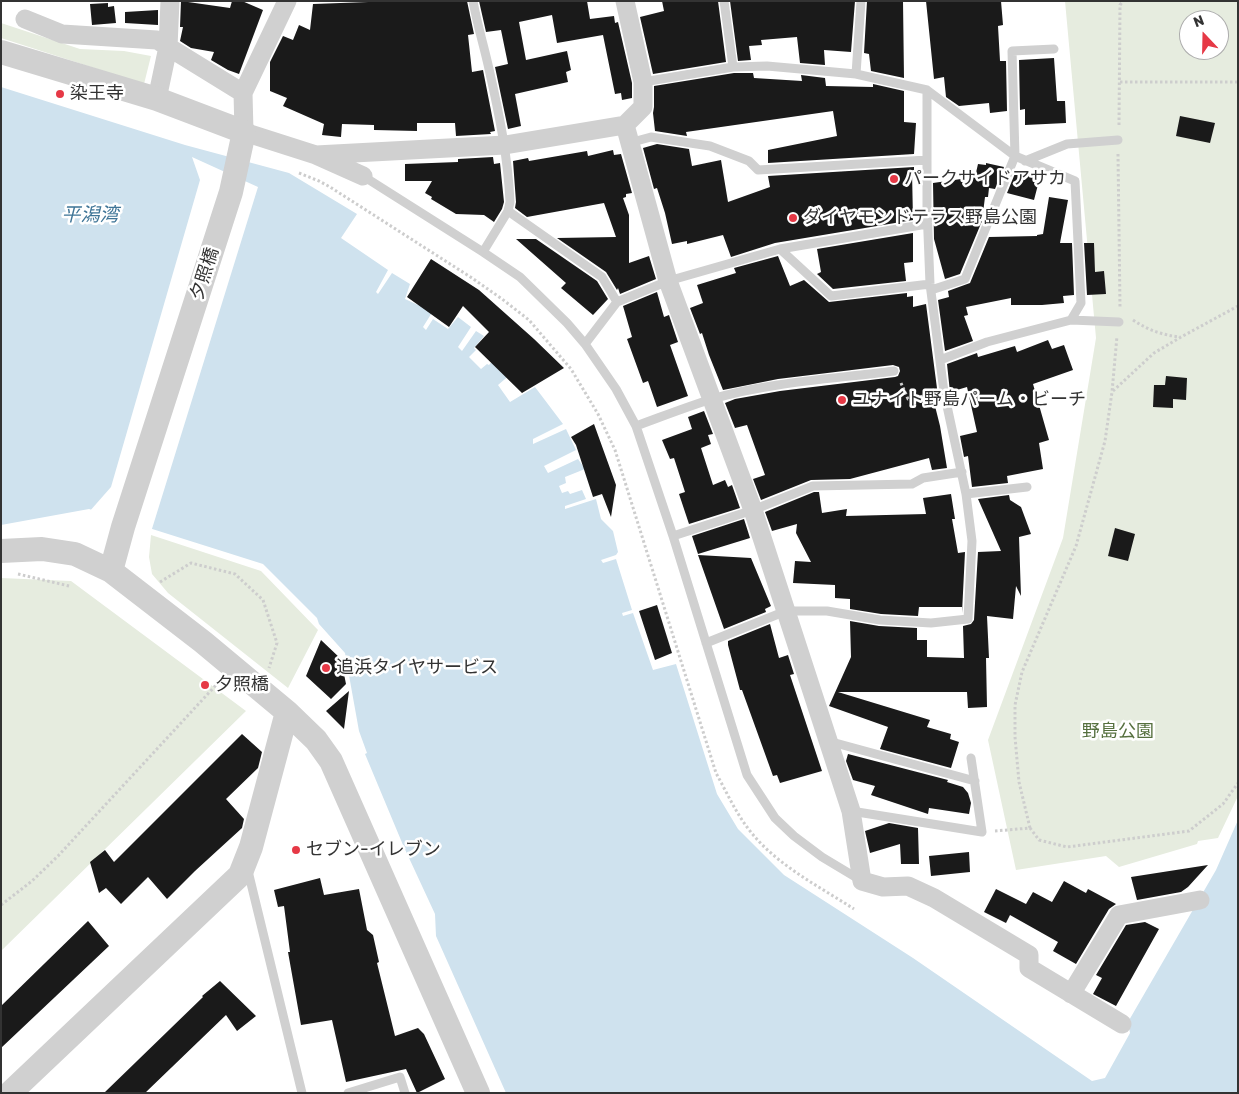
<!DOCTYPE html>
<html>
<head>
<meta charset="utf-8">
<style>
	body { margin:0 }
	#map { position:relative; width:1239px; height:1094px; overflow:hidden; background:#fff; font-family:Rubik,sans-serif }
	canvas { display:block }
	.frame { position:absolute; inset:0; border:2px solid #333; pointer-events:none }
	.north { position:absolute; left:1179px; top:10px; width:50px; height:50px; box-sizing:border-box; background:#fff; border:1px solid #adadad; border-radius:50%; rotate:339deg; font-size:14px; font-weight:700; line-height:20px; text-align:center; color:#333 }
	.north::after { content:''; display:block; margin:auto; width:18px; height:22px; background:#e63946; clip-path:polygon(50% 0,100% 100%,50% 72%,0 100%) }
</style>
</head>
<body>
<div id="map">
<canvas width="1239" height="1094"></canvas>
<div class="frame"></div>
<div class="north">N</div>
</div>
<script>
const ctx = document.querySelector('canvas').getContext('2d');
ctx.lineJoin = 'round';
function paint(path, color) { ctx.fillStyle = color; ctx.fill(path, 'evenodd'); }
function strokePath(path, color, width, dash) { ctx.strokeStyle = color; ctx.lineWidth = width; ctx.lineCap = dash ? 'butt' : 'round'; ctx.setLineDash(dash || []); ctx.stroke(path); }
function drawText(font, color, halo, rows, align = 'center') {
  ctx.font = font + ' Rubik,"Noto Sans JP",sans-serif'; ctx.lineWidth = 5; ctx.setLineDash([]); ctx.textBaseline = 'middle'; ctx.strokeStyle = halo; ctx.fillStyle = color; for (const [text, x, y, turn = 0] of rows) {
    ctx.save(); ctx.translate(x, y); ctx.rotate((+turn || 0) * Math.PI / 180); ctx.textAlign = isNaN(turn) ? turn : align; if (halo) ctx.strokeText(text, 0, 0); ctx.fillText(text, 0, 0); ctx.restore();
  }
}
paint(new Path2D(`
	M1065,1H1238V796L1218,838L1198,841L1197,844L1119,867L1106,856L1016,870L988,740L1063,538L1096,338ZM1189,20H1219V50H1189Z
	M1,23L80,49L124,51L151,56L144,84L1,38Z
	M151,535L261,571L318,630L288,688L168,593L152,574L149,557Z
	M1,578L71,581L246,711L1,951Z`), '#e6ecdf');
paint(new Path2D(`
	M1,87L185,145L289,173L357,214L341,238L388,270L376,292L378,294L392,273L410,284L405,299L418,305L426,292L438,303L423,327L426,330L433,319L448,329L458,317L471,327L458,347L462,351L476,331L484,336L474,348L476,350L469,357L481,369L487,364L489,365L499,353L518,368L498,385L510,402L535,387L563,424L533,439V444L566,429L576,450L544,466L548,473L578,459L585,469L565,477L566,483L559,486L562,493L568,491L570,494L582,490L586,499L565,506V509L596,499L601,519L613,531L618,552L616,555L601,560L603,563L616,559L632,610L622,613L623,616L633,613L653,670L676,664L717,794L738,829L784,875L913,958L1092,1081L1105,1078L1130,1033L1128,1022L1216,870L1238,820V1093H506L436,936L435,914L403,845L365,754L367,753L359,731L345,653L319,624L317,618L263,564L89,509L1,525Z`), '#cfe2ee');
paint(new Path2D(`
	M192,157L258,187L151,532L89,512L111,487L200,180Z`), '#fff');
paint(new Path2D(`
	M181,1L230,8L232,1H242L263,10L239,74L228,70L211,60L214,52L191,48L180,41L183,27H180Z
	M396,1H467L474,34L468,35L472,72L483,70L495,131L490,132L491,134L456,136L455,123H417V131L374,130V125L342,124L341,137L322,135L324,124L283,106L287,98L270,91V62L283,36L293,40L299,25L310,30L313,4Z
	M479,1H587L590,19L614,16L615,23L618,22L632,83V98L622,100L621,93L615,94L603,35L557,43L552,15L519,22L526,60L567,51L571,70L566,72L568,82L515,94L521,126L508,129L495,67L508,64L501,30L486,32Z
	M662,1H718L726,62L653,74L640,17L664,11Z
	M730,1H855L851,52L824,50L825,65L800,63L797,37L761,40L762,45L749,46L751,60L738,61Z
	M867,1H903L904,78L871,71L869,54L864,53Z
	M926,1H1001L1003,25L998,26L1000,61H1006L1007,111L990,113L989,103L959,106L946,97L944,77L934,79Z
	M108,3V7L114,6L116,23L92,25L90,4Z
	M158,10V25L125,23V12Z
	M1054,58L1057,101H1065L1066,123L1025,125V109L1020,110L1019,60Z
	M734,73H753L754,78L802,81L801,75L825,78L826,86L873,87V84L904,91V122L916,123L914,154L768,163V150L837,136L833,111L686,132L687,136L655,131L653,113L654,107V86Z
	M1180,116L1215,123L1210,143L1176,136Z
	M657,144L689,149L692,166L721,160L728,202L770,187L768,176L914,167V171H912L913,220L775,243L731,257L723,235L687,244V241L672,244L665,213L657,188L654,189L643,148Z
	M613,150L614,155L621,154L632,193L626,194V197L623,198L629,215V263L649,256L656,279L620,294L618,288L617,290L606,272L557,238L616,237L604,203L527,217L515,208L516,202L513,161L528,158L529,161L587,151L588,156Z
	M493,157L494,164L500,163L504,202L502,209L494,222L484,215L456,214L431,199L432,197L425,193L432,181H405V164L458,162V159Z
	M986,163L1004,167L995,189L989,188L988,197H985L982,221L960,274L945,279L934,239L933,183L975,177L978,164L986,165Z
	M1016,171L1040,177L1034,200L1007,193Z
	M1049,197L1068,200L1060,243H1072L1074,295L1063,296L1064,303L1042,305H1011V298L966,307L968,315L964,316L973,341L945,351L938,300L949,297L948,291L970,283L989,237L1037,236V235L1043,234Z
	M913,233V262L904,263L906,281L833,289L817,274L821,272L817,249Z
	M516,239H536L597,281L608,299L593,315L561,288L566,283Z
	M1084,243H1094L1095,272L1104,271L1106,294L1087,295Z
	M778,256L790,286L804,280L829,302L907,293V297L913,296V307L926,304L938,396L933,398L940,426L947,468L932,470L929,458L850,479L811,480L761,500L753,479L765,475L747,425L735,428L725,403L735,399L780,391L895,377L898,376L900,371L899,367L893,365L778,379L723,390L709,355L702,333L700,334L690,308L703,303L697,285L736,273L734,268Z
	M431,259L479,290L534,339L564,368L522,393L475,347L489,332L463,306L449,327L407,297Z
	M657,292L664,317L669,315L678,342L670,345L688,396L657,407L648,381L643,383L627,339L632,337L623,306Z
	M1048,340L1052,349L1064,345L1073,370L1033,384L1049,440L1039,443L1043,469L1007,476L1008,483L972,487L968,456L964,457L960,436L977,432L967,387L950,392L947,364L977,353L978,357L1015,346L1017,352Z
	M1166,376L1187,378L1186,400L1173,399V408L1153,407L1154,385H1165Z
	M704,411L713,434L708,435L711,444L701,448L713,485L725,480L728,487L732,485L740,508L689,524L679,494L685,492L674,458L670,459L662,440L692,429L688,417Z
	M594,424L616,485L611,517L602,494L593,497L576,445L571,437Z
	M814,492H819L822,513L847,509L846,516L926,514L923,498L951,494L955,519H952L958,553L965,552L962,613V607H919L918,616L881,614L850,609V599L835,598V585L793,583L795,561L811,562L796,533L797,524L772,531L765,512Z
	M1009,495L1010,500L1021,507L1031,534L1019,537L1021,596L1016,586L1013,619L987,616L989,658H986L987,707L968,708L967,692H838L930,720L927,727L951,734L950,739L959,742L951,768L880,749L888,727L829,706L851,657L850,621L879,626L917,628V640H927V657L964,658L963,626L971,624L974,620L978,552L1001,551L978,499Z
	M744,519L750,538L698,554L692,536Z
	M1115,528L1135,534L1128,561L1108,556Z
	M698,555L751,558L771,606L765,609L766,612L724,629Z
	M657,605L672,653L655,660L639,611Z
	M770,624L779,658L788,655L794,674L790,675L822,771L780,783L777,775L773,776L742,690H740L728,645V641Z
	M321,640L341,659L346,684L331,699L306,676Z
	M349,691L344,729L326,711Z
	M242,734L262,752L258,768L226,799L244,819L242,828L195,871L167,899L148,877L121,904L106,888L99,893L90,862L105,850L114,862Z
	M848,754L948,780L947,782L963,787L968,793L971,803L969,814L929,808L928,814L871,795L875,786L853,780L846,761Z
	M889,823L918,828L919,864H901L900,844L870,853L865,831Z
	M969,852L970,872L931,876L929,856Z
	M1208,865L1188,887L1181,892L1137,900L1131,877Z
	M320,878L324,895L359,889L367,930L373,935L379,962L377,963L395,1036L418,1028L424,1034L445,1079L417,1093L406,1069L346,1082L332,1020L301,1025L288,952H290L284,906L278,907L274,890Z
	M1064,881L1086,893L1088,889L1116,904L1109,909L1076,964L1053,951L1058,942L1010,915L1006,923L984,912L996,889L1026,904L1033,892L1052,902Z
	M88,921L109,946L1,1048V1006Z
	M1145,922L1159,929L1116,1006L1093,994L1102,978L1096,975L1126,925Z
	M220,981L256,1016L237,1031L226,1015L145,1093H104L203,997L202,996Z`), '#1a1a1a');
strokePath(new Path2D(`
	M1120,82H1238
	M1119,125L1120,5L1123,1
	M1118,154L1120,308
	M299,173L319,181L330,187L472,278L502,299L529,320L571,369L598,414L615,450L716,773C726,791 735,811 747,827C774,864 817,885 854,909
	M1133,320C1148,330 1162,335 1180,337
	M901,383L908,399L929,395
	M1113,391L1154,353L1181,337L1238,306
	M18,574L69,586
	M160,582L191,563L235,574L263,600L277,643L269,668
	M1030,828L1019,782L1015,737V705L1022,672L1076,546L1105,441L1112,392L1117,336
	M995,831L1030,828L1039,840L1067,847L1189,831L1223,804L1238,783
	M1,905L32,881L58,856L217,684`), '#cdcdcd', 3, [2.5, 2.5]);
strokePath(new Path2D(`
	M473,1C477,24 484,46 489,69C499,113 508,157 510,202L508,211L483,252
	M724,1L733,67
	M856,74L861,1
	M643,82L733,67L767,66L856,74L927,90L1015,156L1075,181L1081,303L1071,320
	M629,143L651,137L710,146L749,161L758,170L927,160
	M1025,161L1067,144L1118,140
	M363,176L483,252L520,277L567,323L585,344L616,389L636,426L673,536L747,775L775,818L794,836L822,857L862,881
	M508,211L602,277L617,302
	M780,249L831,296L930,284
	M931,290L965,279L1015,156L1012,51L1054,49
	M585,344L617,302L668,281L780,249L927,224
	M940,360L987,342L1071,320L1119,322
	M636,426C661,417 686,407 712,399C770,382 833,379 894,371
	M966,494L1027,487
	M673,536L753,510L813,486L912,484L923,478L962,472
	M706,643L786,611H827L880,620L931,623L968,619L972,541L966,494L944,392L930,284L927,208V90
	M828,741L975,781
	M851,811L982,832L971,758
	M248,871L302,1093
	M348,1093L400,1077L405,1093`), '#d0d0d0', 9);
strokePath(new Path2D(`
	M287,1L243,93L244,132L316,155L363,176
	M25,19L62,34L157,40L243,93
	M157,99L168,47L170,1
	M625,125L643,107V82L625,1
	M316,155L505,145L625,125L668,281L753,510L851,811L862,881L883,887L908,886L934,898L1029,955V968L1122,1024
	M1071,994L1119,915L1200,900`), '#d0d0d0', 19);
strokePath(new Path2D(`
	M1,52L157,99L244,132L231,192L123,527L111,571
	M1,551L42,549L75,554L111,571L203,642L287,712L316,740L331,761L478,1093
	M10,1093L240,875L251,847L287,712`), '#d0d0d0', 24);
for (const [x, y, r, color] of [
	[60,94,5,"#e63946"],
	[894,179,5,"#e63946"],
	[793,218,5,"#e63946"],
	[842,400,5,"#e63946"],
	[326,668,5,"#e63946"],
	[205,685,5,"#e63946"],
	[296,850,5,"#e63946"]
]) { const dot = new Path2D(); dot.arc(x, y, r, 0, 2 * Math.PI); ctx.fillStyle = color; ctx.fill(dot); strokePath(dot, '#fff', 2); }
drawText('18px', '#333', '#fff', [
	["染王寺",70,94],
	["パークサイドアサカ",904,179],
	["ダイヤモンドテラス野島公園",803,218],
	["ユナイト野島パーム・ビーチ",852,400],
	["追浜タイヤサービス",336,668],
	["夕照橋",215,685],
	["セブン-イレブン",306,850]
], 'left');
drawText('18px', '#333', '#fff', [
	["夕照橋",205,274,-72]
]);
drawText('18px', '#56703f', '#fff', [
	["野島公園",1118,732]
]);
drawText('italic 19px', '#3f7597', '#fff', [
	["平潟湾",90,216]
]);
</script>
</body>
</html>
